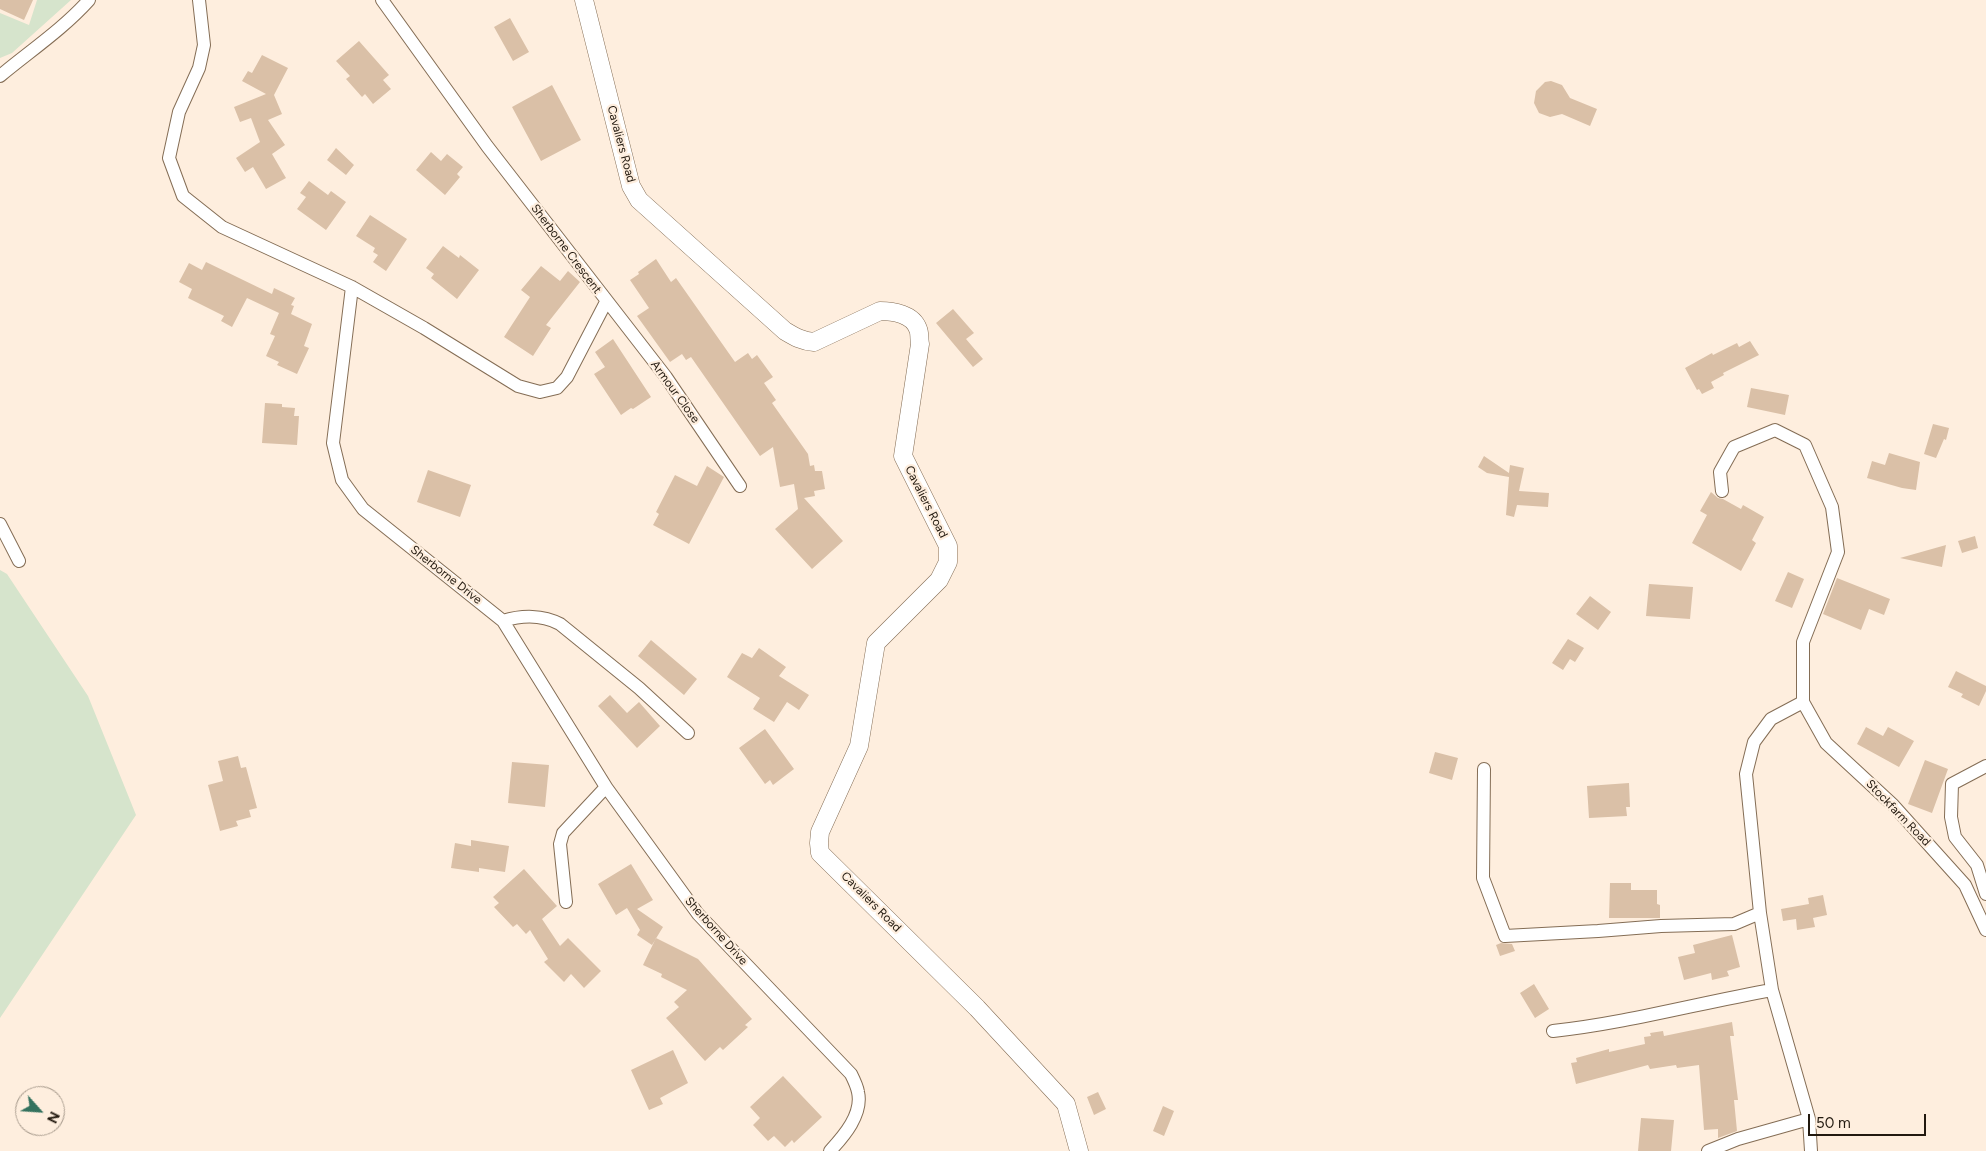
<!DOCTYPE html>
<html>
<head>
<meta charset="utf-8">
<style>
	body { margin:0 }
	#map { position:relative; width:1986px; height:1151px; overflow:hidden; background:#feeede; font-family:Figtree,sans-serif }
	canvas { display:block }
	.north { position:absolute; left:15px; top:1086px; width:50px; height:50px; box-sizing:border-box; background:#feeede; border:1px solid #a6998b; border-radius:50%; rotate:116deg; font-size:14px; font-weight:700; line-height:20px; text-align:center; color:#22190f }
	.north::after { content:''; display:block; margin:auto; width:18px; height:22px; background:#34725e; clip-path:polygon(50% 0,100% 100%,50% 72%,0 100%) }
	.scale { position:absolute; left:1808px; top:1114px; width:118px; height:22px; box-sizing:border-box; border:2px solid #22190f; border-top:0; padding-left:6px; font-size:15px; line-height:18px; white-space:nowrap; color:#22190f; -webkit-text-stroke:4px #feeede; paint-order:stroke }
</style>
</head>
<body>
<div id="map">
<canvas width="1986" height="1151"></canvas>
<div class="north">N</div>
<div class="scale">50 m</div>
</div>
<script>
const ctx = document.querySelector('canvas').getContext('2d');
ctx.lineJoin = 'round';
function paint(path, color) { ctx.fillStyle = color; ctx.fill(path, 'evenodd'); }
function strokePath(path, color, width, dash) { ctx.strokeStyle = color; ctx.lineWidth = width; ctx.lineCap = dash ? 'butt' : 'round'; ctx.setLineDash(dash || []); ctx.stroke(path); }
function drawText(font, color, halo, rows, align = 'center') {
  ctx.font = font + ' Figtree,sans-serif'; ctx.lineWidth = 4.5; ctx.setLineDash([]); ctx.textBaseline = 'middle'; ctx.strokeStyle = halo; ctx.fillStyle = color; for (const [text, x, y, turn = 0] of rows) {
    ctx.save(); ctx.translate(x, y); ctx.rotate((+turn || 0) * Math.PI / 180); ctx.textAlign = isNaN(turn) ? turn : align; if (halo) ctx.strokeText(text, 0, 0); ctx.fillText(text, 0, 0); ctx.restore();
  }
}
paint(new Path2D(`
	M37,0H71L12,53L0,58V13L29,25Z
	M0,570L7,574L88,696L136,815L0,1018Z`), '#d6e4cc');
paint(new Path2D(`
	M0,0H33L24,20L0,9Z
	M510,18L529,52L513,61L494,27Z
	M359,41L389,75L383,80L391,89L373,104L365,94L362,97L346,79L350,76L336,61Z
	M262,55L288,68L274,95L282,114L268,120L285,145L272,154L286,178L266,189L253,167L245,172L236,158L260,142L251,118L240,122L234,107L266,94L242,81L248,71L252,73Z
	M1551,81L1562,85L1570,98L1597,109L1590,126L1562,114L1550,117L1539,113L1534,103L1536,91L1545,82Z
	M552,85L581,140L541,161L512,107Z
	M336,148L354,165L346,175L327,160Z
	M431,152L441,161L447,154L463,167L457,174L460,177L445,195L416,170Z
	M309,181L328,195L331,191L346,202L326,230L297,209L306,197L300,193Z
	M370,215L407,239L386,271L373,262L378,255L373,252L375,248L356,236Z
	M443,246L459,258L460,255L479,270L457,299L431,278L434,274L426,268Z
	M656,259L671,282L676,278L735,362L748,353L752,359L757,355L773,377L764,383L776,400L772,403L808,454L810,466L814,465L815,471H822L825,489L814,491L815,496L804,498L843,541L812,569L775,529L798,509L794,484L780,487L773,447L760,456L691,357L686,360L682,354L670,362L637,316L649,308L630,280L639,274L638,272Z
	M206,262L272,294L274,288L295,298L291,305L294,306L291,314L312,324L304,346L309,348L297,374L277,365L279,362L266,356L275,336L270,334L279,313L247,298L232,327L221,321L224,316L188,298L192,289L179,282L189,263L202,270Z
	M541,266L560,281L568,271L580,282L546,325L551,328L533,356L504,337L530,297L521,290Z
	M953,309L974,333L966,339L983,359L973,367L936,323Z
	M613,339L651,397L633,409L631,408L621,415L594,374L605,367L595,352Z
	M1750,341L1759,355L1723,373L1724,375L1711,382L1714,388L1702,394L1699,389L1697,390L1685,368L1712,353L1713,355L1737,343L1739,347Z
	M1751,388L1789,395L1785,415L1747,407Z
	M265,403L282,404V407L295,408L294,416H299L297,445L262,443Z
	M1933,424L1949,428L1946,440L1944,439L1936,458L1924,454Z
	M1889,453L1920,462L1916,490L1902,488L1867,478L1872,461L1885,465Z
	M1484,456L1509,473L1510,465L1524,468L1519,491L1549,493L1548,507L1517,505L1514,517L1506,515L1509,477L1487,473L1478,467Z
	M707,466L724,477L689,544L653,525L659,514L656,512L675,475L697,486Z
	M428,470L471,485L460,517L417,502Z
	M1711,492L1718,498L1723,499L1741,509L1743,505L1764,517L1752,540L1756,543L1741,571L1692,543L1707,515L1700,511Z
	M1975,536L1978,548L1962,553L1958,541Z
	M1946,545L1942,567L1900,558Z
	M1788,572L1804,579L1792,608L1775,601Z
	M1837,578L1890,599L1884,615L1869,609L1861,630L1823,614Z
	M1649,584L1693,587L1690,619L1646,616Z
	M1590,596L1611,612L1598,630L1576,614Z
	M1568,639L1584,648L1575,662L1570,659L1563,670L1552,663Z
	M651,640L697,679L684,695L638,656Z
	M759,648L786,667L779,676L809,695L799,710L787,702L774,722L753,709L760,698L727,677L742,653L752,658Z
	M1956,671L1986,686V691L1979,706L1961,697L1963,694L1948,687Z
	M610,695L627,713L639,702L660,726L637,748L598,706Z
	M1866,727L1883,736L1888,727L1914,741L1899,767L1857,744Z
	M765,729L794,769L773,785L770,780L765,784L739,748Z
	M1435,752L1458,758L1452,780L1429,773Z
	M238,756L241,768L246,767L257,808L249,810L251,817L236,821L238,826L220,831L208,785L223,781L218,761Z
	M1925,760L1948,769L1932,813L1908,804Z
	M512,762L549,765L545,807L508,803Z
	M1629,783L1630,807H1626L1627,816L1589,818L1587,786Z
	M471,840L509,846L505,872L479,868V872L451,868L455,843L471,846Z
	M631,864L653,900L637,909L663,927L652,945L637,935L640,930L627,908L616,915L598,884Z
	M524,869L557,906L542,919L560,946L568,938L601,971L584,988L571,974L564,982L544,962L548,959L530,930L526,934L517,924L513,927L494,907L499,903L493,897Z
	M1610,883H1631V890H1657V904L1660,905V918H1609Z
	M1823,895L1827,915L1813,918L1815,927L1797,930L1796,919L1783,921L1781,909L1809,904L1808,898Z
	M1732,935L1740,967L1727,971L1729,976L1712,980L1711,973L1684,980L1678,957L1695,953L1693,945Z
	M656,938L698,959L752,1019L745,1025L748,1027L723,1050L720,1047L705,1061L666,1018L679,1007L674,1002L687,990L661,977L662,974L643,965Z
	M1501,943L1512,944L1515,951L1500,956L1496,945Z
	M1534,984L1549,1009L1535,1018L1520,993Z
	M1732,1022L1734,1036H1730L1738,1100H1734L1737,1131L1718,1138V1129L1704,1130L1699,1065L1677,1068L1676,1065L1650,1069L1648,1065L1576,1084L1571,1063L1577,1062L1576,1058L1609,1049V1052L1645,1044L1644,1037L1651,1036L1650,1033L1663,1031L1664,1036Z
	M673,1050L688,1083L660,1098L663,1104L649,1110L631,1070Z
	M783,1076L822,1117L794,1143L792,1140L785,1147L774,1136L768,1141L753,1125L760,1118L750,1107Z
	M1098,1092L1106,1109L1094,1115L1087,1097Z
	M1163,1106L1174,1111L1164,1136L1153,1131Z
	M1641,1118L1674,1120L1671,1151H1638Z`), '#dac0a7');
const street = new Path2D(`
	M199,0L204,45L199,68L179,112L169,158L183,196L222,227L352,287L424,328L518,386L540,392L557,388L567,377L606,302
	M382,0L487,146L666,377L740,486
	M0,76C30,51 63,29 89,0
	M352,287L333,443L342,480L363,509L503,621L606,787L698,914L851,1074C854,1080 857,1086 858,1092C863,1114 844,1136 830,1151
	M1722,491L1720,472L1734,447L1775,430L1805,445L1832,507L1838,552L1803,642V702
	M0,524L19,561
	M503,621C522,615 543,615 560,624L639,688L688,733
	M1803,702L1826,743L1893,805L1965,885L1986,930
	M1986,766L1952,784L1951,817L1955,837L1977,865L1986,894
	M1484,769L1483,878L1505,936L1598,931L1661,926L1734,924L1760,913L1746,774L1754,742L1771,719L1803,702
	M566,902L560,844L563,833L606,787
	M1553,1031C1627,1023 1699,1003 1772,990L1760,913
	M1809,1119L1811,1151
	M1708,1151L1738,1139L1809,1119L1772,990`);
const secondary = new Path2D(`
	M584,0L631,186L639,200L785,331C795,337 802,341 814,342L880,311C893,311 913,314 918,329C920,333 919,340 920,344L903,456L948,546V562L939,580L876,643L859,746L820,832L819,843L820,853L977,1008L1066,1104L1079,1151`);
strokePath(street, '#846d55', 14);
strokePath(secondary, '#846d55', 19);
strokePath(street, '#fff', 12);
strokePath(secondary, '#fff', 18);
drawText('12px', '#22190f', '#feeede', [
	["Cavaliers Road",621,144,75],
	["Sherborne Crescent",566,249,53],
	["Armour Close",675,392,54],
	["Cavaliers Road",926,502,63],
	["Sherborne Drive",446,575,38],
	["Stockfarm Road",1898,813,46],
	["Cavaliers Road",871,902,45],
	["Sherborne Drive",716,931,48]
]);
</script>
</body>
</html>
